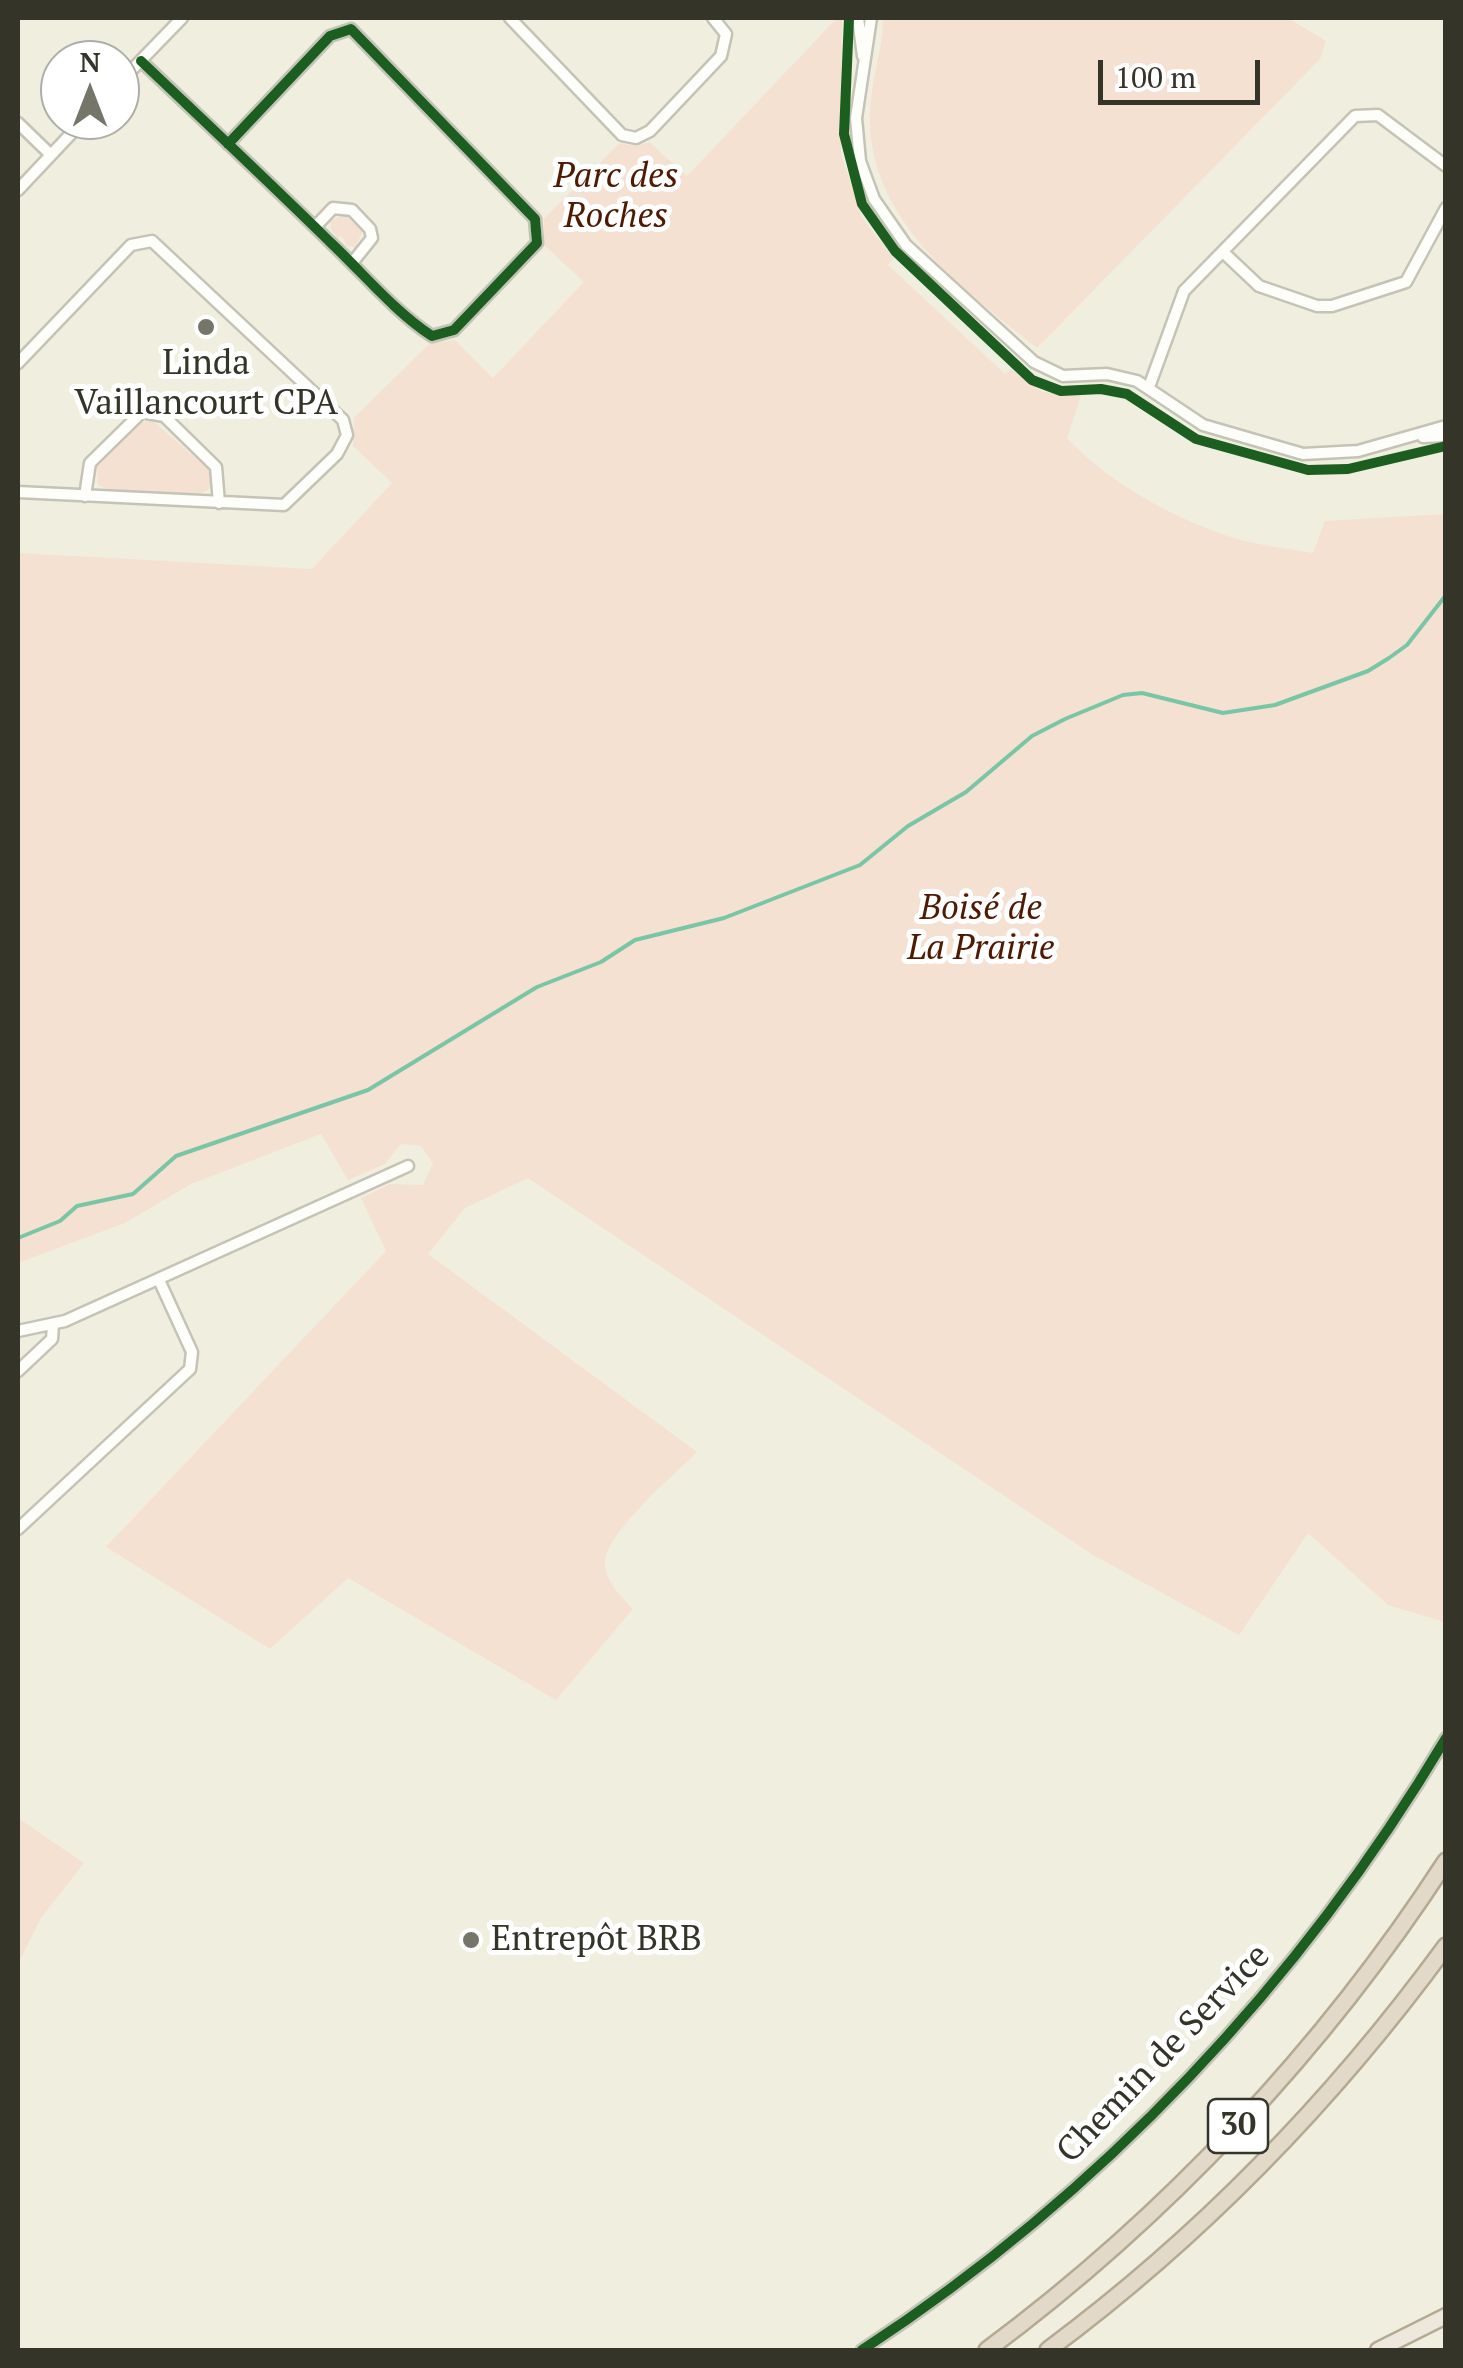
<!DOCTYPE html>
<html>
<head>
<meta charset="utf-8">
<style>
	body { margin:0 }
	#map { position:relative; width:1463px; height:2368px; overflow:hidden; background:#f0efdf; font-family:"PT Serif",serif }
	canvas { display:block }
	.frame { position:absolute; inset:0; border:20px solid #353429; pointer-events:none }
	.north { position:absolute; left:40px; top:40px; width:100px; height:100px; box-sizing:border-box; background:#fff; border:2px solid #aeaea9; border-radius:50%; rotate:0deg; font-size:28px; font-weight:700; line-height:40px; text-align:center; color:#353429 }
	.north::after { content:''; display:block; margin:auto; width:35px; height:45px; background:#767569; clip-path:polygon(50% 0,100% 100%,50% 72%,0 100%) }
	.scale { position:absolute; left:1098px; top:60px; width:162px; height:45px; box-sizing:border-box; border:5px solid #353429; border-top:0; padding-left:12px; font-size:30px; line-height:35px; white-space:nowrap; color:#353429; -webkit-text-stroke:8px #fff; paint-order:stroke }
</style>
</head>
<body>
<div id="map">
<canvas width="1463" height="2368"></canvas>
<div class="frame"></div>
<div class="north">N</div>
<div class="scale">100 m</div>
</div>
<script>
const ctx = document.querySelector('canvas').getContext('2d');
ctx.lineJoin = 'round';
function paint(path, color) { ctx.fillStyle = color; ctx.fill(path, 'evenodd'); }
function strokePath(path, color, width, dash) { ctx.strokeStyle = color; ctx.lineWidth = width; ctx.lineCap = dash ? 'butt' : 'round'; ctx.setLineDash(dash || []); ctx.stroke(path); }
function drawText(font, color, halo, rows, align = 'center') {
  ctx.font = font + ' "PT Serif",serif'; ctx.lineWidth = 10; ctx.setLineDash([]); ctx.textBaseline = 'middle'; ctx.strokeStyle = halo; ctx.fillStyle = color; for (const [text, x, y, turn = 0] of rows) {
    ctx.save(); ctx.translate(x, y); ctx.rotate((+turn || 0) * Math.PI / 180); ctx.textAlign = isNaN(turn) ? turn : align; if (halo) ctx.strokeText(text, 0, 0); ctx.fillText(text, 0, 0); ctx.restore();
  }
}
paint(new Path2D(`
	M837,18H842L841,154L862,217L894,259L888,265L1005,374L1011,369L1043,392L1081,396L1067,438C1108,482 1171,517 1228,536C1254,545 1285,548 1313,553L1325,521L1445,514V1622L1388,1605L1308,1533L1239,1635L1093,1555L528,1178L465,1208L428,1254L697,1452C676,1473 602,1536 605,1564C607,1584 620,1595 633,1609L556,1700L348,1578L270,1649L106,1547L386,1251L361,1198L390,1184L423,1185L433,1163L421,1146L401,1144L385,1164L348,1180L321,1134L191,1184L125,1223L18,1263V553L312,569L392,483L353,446L354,418L430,343L455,340L493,378L584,282L544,245V219L620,143L636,146L649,142L687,176Z
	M883,18H1288L1326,41L1320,59L1037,348C963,289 868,220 870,116C870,82 883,51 883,18Z
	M344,214L363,232L355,247L347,246L341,235L338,238L331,230V221Z
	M151,419L208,469L213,480L208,490L199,494L107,489L98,485L97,467L138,424Z
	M18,1818L84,1863L41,1918L18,1964Z`), '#f4e1d2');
strokePath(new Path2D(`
	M18,1238L60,1221L77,1206L133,1194L176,1156L368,1090L537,987L601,962L635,940L724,918L860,865L908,826L966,792L1032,736L1065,719L1123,695L1142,693L1223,713L1275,705L1368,671L1389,658L1407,645L1446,595`), '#79c6a6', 4);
const minor = new Path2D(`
	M510,18L622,135L636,138L650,131L721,56L726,34L713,18
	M858,18L863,56
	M871,18L856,118L860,161L874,199L906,245L1034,362L1063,376L1107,374L1137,381L1203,425L1303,454L1358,451L1446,426
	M141,61C204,121 268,181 330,242C362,272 395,312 432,336L454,330L537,243L535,219L351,29L330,36L228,144
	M120,82L182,18
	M18,123L51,155
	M18,190L84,120
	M315,227L333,208L352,210L370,229L372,238L352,263
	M1223,252L1259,286L1317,306H1332L1406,282L1446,208
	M18,363L131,245L152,241L343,420L347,435L337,454L284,505L18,492
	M1149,387L1184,291L1355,116L1378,115L1446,166
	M1423,437L1446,436
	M85,496L90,463L142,412L164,416L216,467L219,503
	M18,1331L65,1321L408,1166
	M18,1371L52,1339L53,1325
	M18,1529L190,1369L192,1352L159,1280
	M862,2350C1101,2194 1300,1983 1446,1738`);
const major = new Path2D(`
	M1378,2350L1446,2316`);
const highway = new Path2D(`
	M987,2350C1166,2217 1324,2049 1446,1861
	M1048,2350C1200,2237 1334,2099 1446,1946`);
strokePath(minor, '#c4c3b6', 15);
strokePath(major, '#b4aa94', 19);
strokePath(highway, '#b4aa94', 20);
strokePath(minor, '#fdfdfa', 10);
strokePath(major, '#ede7dc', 14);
strokePath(highway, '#e2d9c9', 15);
strokePath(new Path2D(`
	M849,18L844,134L862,204L895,251L1032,380L1061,391L1101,389L1127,394L1196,439L1308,470L1348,469L1446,446
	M141,61C204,121 268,181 330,242C362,272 395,312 432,336L454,330L537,243L535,219L351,29L330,36L228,144
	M862,2350C1101,2194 1300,1983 1446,1738`), '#1b5e20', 10);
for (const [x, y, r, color] of [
	[206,327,10,"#767569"],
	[471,1940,10,"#767569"]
]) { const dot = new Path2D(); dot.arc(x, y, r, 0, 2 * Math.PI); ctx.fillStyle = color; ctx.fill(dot); strokePath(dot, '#fff', 4); }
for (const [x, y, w] of [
	[1238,2126,60]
]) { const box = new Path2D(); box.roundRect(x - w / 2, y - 27, w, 54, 8); ctx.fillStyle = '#fff'; ctx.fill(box); strokePath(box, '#353429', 2.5); }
drawText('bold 32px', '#353429', null, [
	["30",1238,2126]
]);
drawText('italic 35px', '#4f1902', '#fff', [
	["Parc des",616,177],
	["Roches",616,217],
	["Boisé de",981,909],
	["La Prairie",981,949]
]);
drawText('35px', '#353429', '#fff', [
	["Linda",206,364],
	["Vaillancourt CPA",206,404],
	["Entrepôt BRB",491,1940,"left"]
]);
drawText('35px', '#353429', '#fff', [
	["Chemin de Service",1164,2054,-46]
]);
</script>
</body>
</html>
